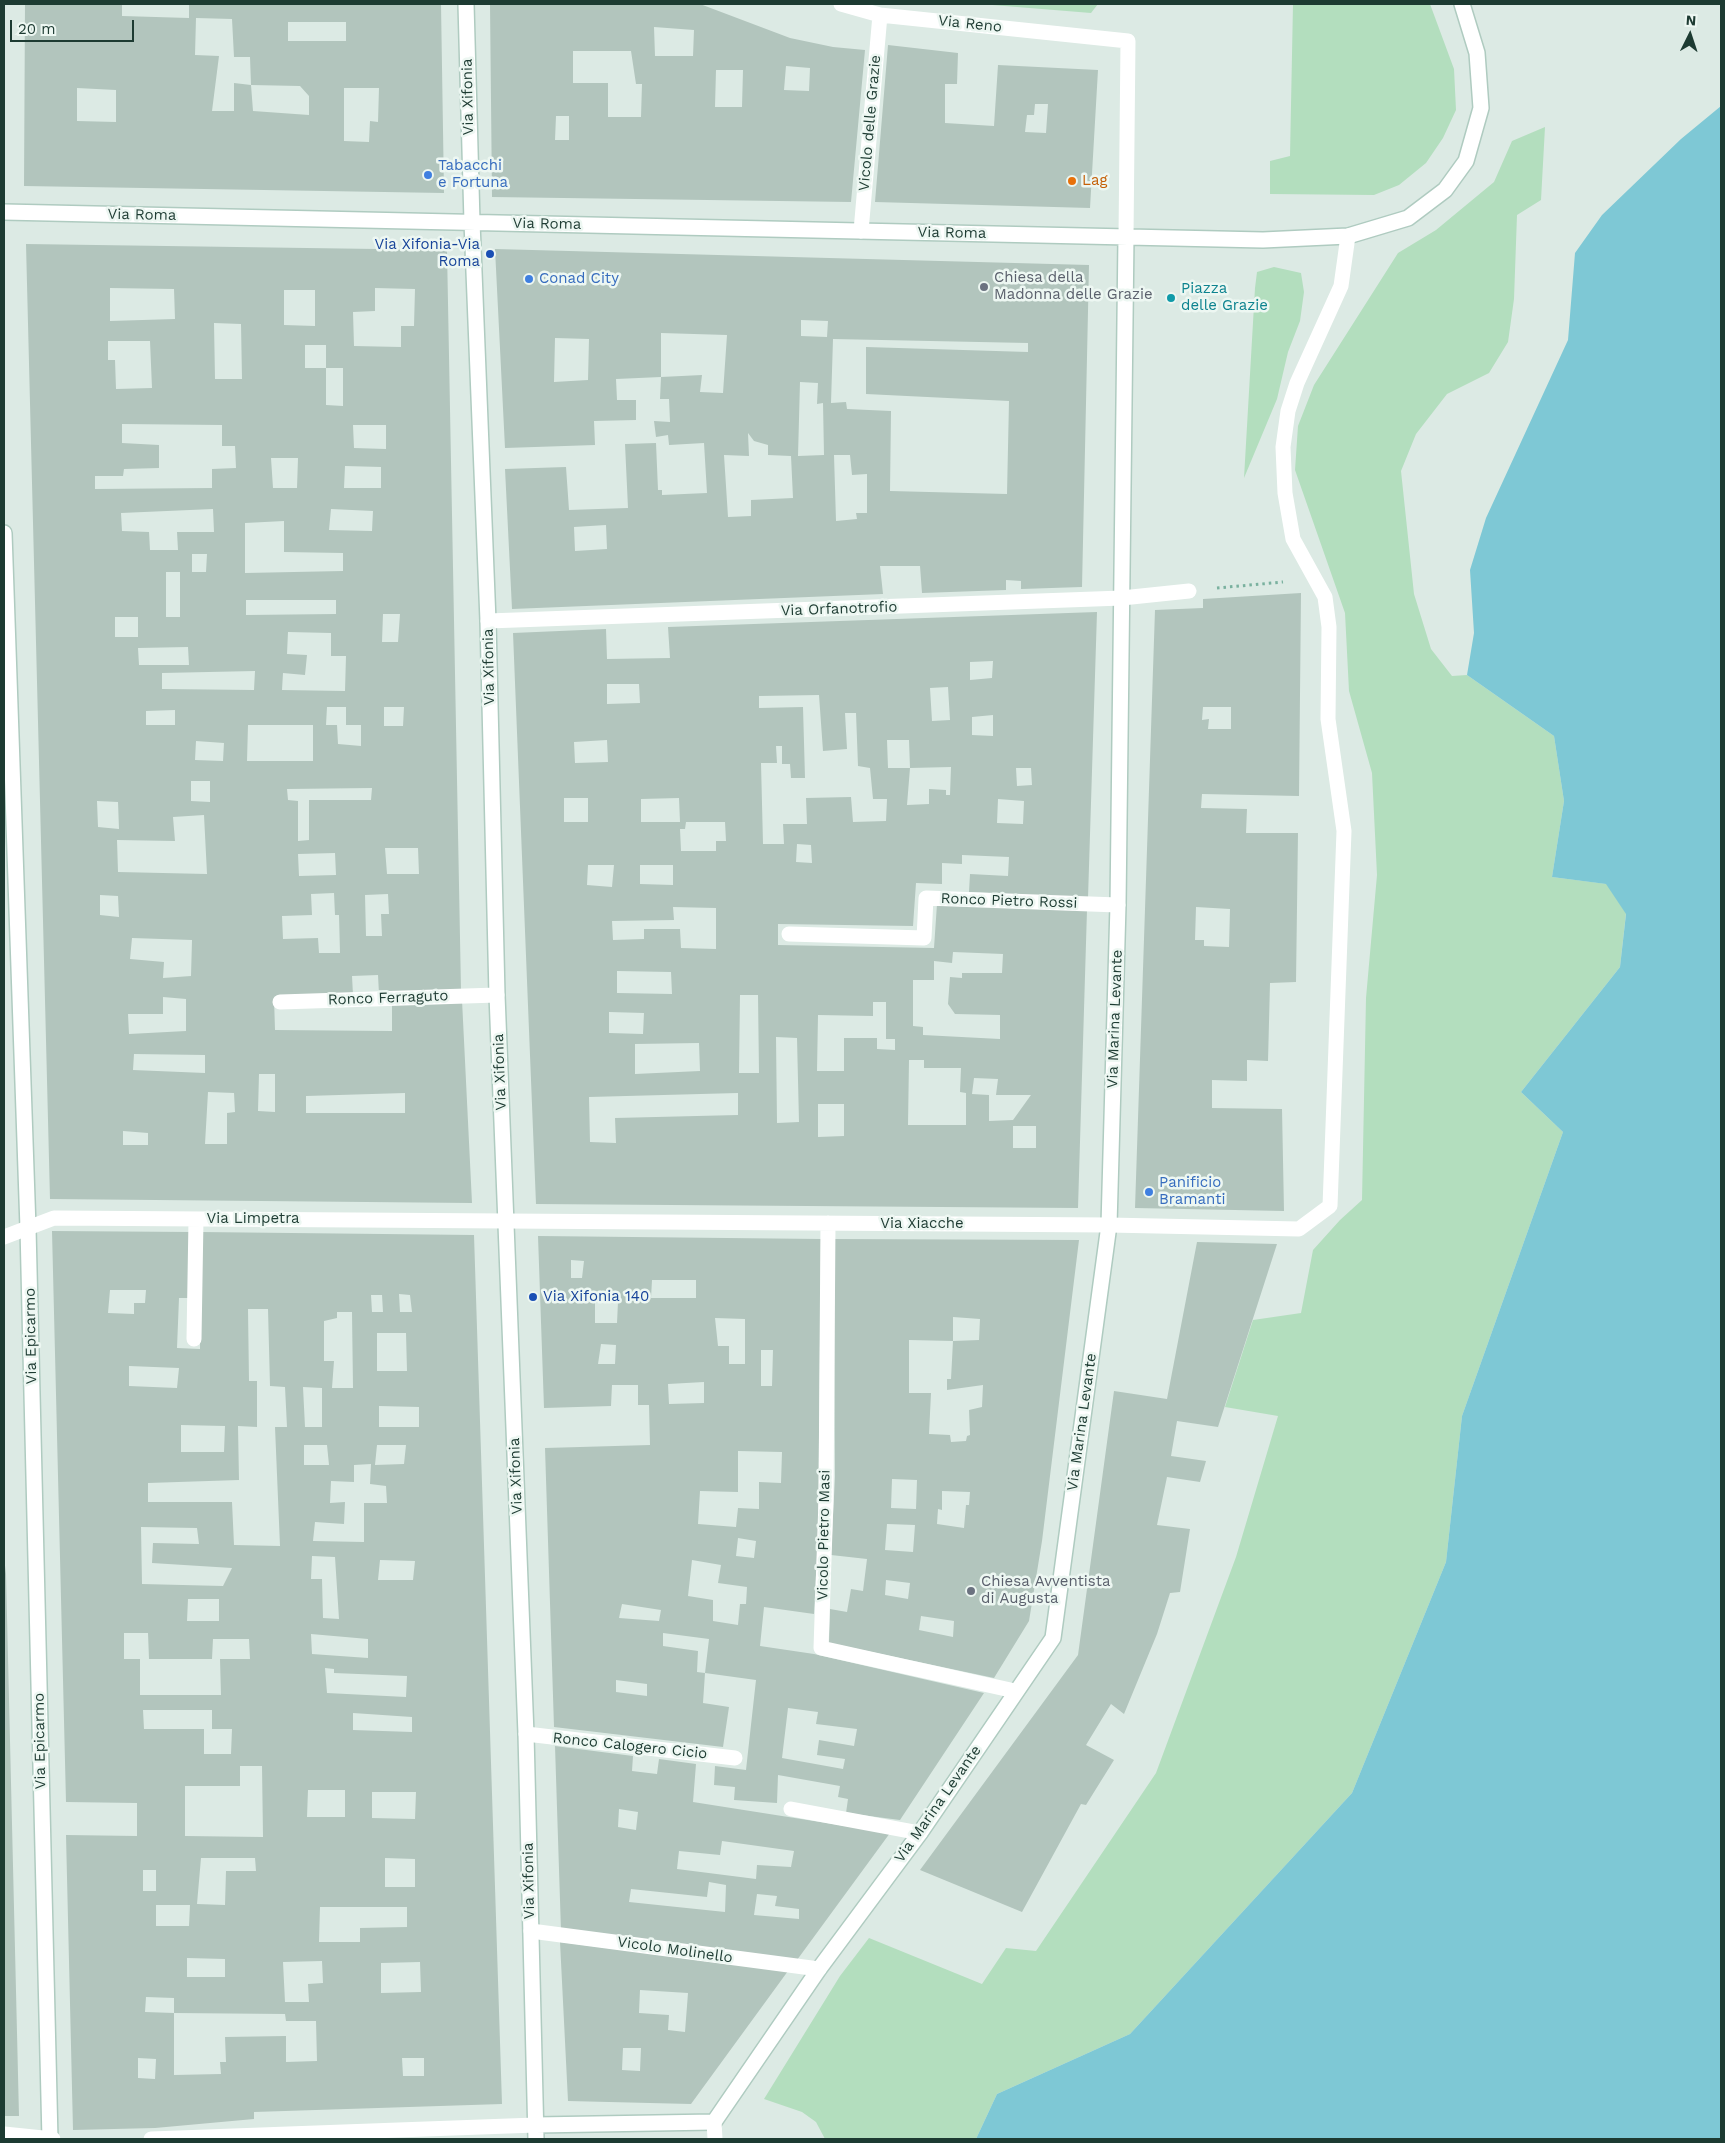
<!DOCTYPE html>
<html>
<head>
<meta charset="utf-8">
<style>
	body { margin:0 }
	#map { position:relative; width:1725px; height:2143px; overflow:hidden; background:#dceae4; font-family:"Work Sans",sans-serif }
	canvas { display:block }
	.frame { position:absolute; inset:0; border:5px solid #1d3b32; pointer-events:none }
	.north { position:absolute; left:1665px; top:10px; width:50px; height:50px; -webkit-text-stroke:4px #edf7f2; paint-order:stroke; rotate:4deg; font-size:14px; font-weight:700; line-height:20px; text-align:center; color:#1d3b32 }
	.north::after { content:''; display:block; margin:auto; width:18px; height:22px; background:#1d3b32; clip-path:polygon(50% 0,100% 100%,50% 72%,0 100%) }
	.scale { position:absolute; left:10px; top:20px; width:124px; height:22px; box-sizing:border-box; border:2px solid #1d3b32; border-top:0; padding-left:6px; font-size:15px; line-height:18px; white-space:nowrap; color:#1d3b32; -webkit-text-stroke:4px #edf7f2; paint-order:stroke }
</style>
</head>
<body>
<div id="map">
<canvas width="1725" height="2143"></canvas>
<div class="frame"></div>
<div class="north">N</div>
<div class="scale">20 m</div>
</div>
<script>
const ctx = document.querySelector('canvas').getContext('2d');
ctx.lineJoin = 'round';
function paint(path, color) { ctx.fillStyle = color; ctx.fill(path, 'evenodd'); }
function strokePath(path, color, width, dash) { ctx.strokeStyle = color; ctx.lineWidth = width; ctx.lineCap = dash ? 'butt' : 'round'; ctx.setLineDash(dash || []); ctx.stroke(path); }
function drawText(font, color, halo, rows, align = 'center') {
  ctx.font = font + ' "Work Sans",sans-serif'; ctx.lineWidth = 5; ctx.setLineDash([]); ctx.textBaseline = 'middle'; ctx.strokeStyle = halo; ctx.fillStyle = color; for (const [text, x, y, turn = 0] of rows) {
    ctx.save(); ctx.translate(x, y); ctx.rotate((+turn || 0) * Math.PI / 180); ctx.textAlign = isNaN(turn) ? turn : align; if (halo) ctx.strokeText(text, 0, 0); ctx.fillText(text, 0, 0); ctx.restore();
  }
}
paint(new Path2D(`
	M980,4H1098L1091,13Z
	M1293,4H1430L1454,69L1456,110L1443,138L1426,163L1399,185L1374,195L1270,194V161L1290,156Z
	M1545,127L1541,200L1517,215L1514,299L1508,342L1489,373L1447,394L1416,434L1401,471L1414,594L1431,649L1452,676L1467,675L1554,736L1564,801L1552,877L1607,884L1626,913L1620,967L1521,1092L1563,1132L1462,1416L1446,1562L1352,1793L1130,2034L997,2094L976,2139H825L816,2122L802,2112L764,2099L840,1976L869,1938L982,1984L1006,1948L1036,1951L1156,1773L1236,1557L1278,1416L1225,1407L1253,1320L1301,1313L1313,1250L1340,1220L1362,1200L1366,998L1377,875L1372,773L1349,691L1345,613L1295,470L1298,426L1314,385L1398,253L1436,230L1494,182L1512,141Z
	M1274,267L1301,273L1304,292L1300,321L1288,352L1277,399L1244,478L1255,288L1257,272Z`), '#b3debe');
paint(new Path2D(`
	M1721,106V2139H976L997,2094L1130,2034L1352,1793L1446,1562L1462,1416L1563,1132L1521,1092L1620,967L1626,914L1606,884L1552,877L1564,801L1554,736L1467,675L1474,633L1470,570L1486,518L1568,340L1575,253L1602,215L1681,139Z`), '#7ec8d5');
paint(new Path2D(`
	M25,4H122V16L189,18V4H441L444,193L24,186ZM196,18L232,19L234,57H250L251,85L234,83V111H212L219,56L195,55ZM288,22H346V41H288ZM251,85L300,86L309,96V115L253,111ZM77,88L116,90V122L77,121ZM344,88H379L378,122L370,121L369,142L344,141Z
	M490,4H700L790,38L833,47L865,50L851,202L492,197ZM654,27L694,30L693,56H655ZM573,51H631L636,84H642L641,117H608V83H573ZM786,66L810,68L809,91L784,90ZM716,70H743L742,107H715ZM556,116H569V140H555Z
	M888,45L958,53L957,84H945V123L994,126L998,65L1098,70L1090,208L875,202ZM1035,104H1048L1046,133L1025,132L1027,115H1034Z
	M26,244L447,250L461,991L379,994L378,975L352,976L353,995L274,998L275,1030L392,1031V1002L462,1000L472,1203L50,1199ZM110,288L174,289L175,319L110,321ZM375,288L415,289L414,326H401V347L354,346L353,312L375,311ZM284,290H315V326L284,325ZM214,323L241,324L242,379H215ZM108,341H150L152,388L116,389L115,360H108ZM305,345H326V368H305ZM326,368H343V406L326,405ZM122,424L222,425V446H235L236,468L212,469V488L95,489V476H123L124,469L159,468V445L122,443ZM353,425H386V449L354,448ZM271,458H298L297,488H273ZM345,466L381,467V488H344ZM213,509L214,532H177L178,550H150L149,532L122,531L121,513ZM331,509L373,511L372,531L329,530ZM284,521V552L343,553V571L245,573V523ZM192,554H207L206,572H192ZM166,572H180V617H166ZM246,600H336V614L246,615ZM383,614H400L398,642H382ZM115,617H138V637H115ZM288,632L331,633V656H346L345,691L282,690L283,673L305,675L307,655L287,654ZM188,647L189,665H139L138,648ZM255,671L254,690L162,689V673ZM327,707H346V725H361V746L338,744L337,725H326ZM384,707H404L403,726H384ZM175,710V725H146V711ZM248,725H313V761H247ZM196,741L224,743L223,761L195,760ZM191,781H210V802L191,801ZM372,788L371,800H309V840L298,841V801L288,800L287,789ZM97,801L118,802L119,829L98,827ZM204,815L207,874L118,872L117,840L175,841L173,817ZM385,848H418L419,874H387ZM335,853L336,875L299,876L298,854ZM334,893L335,915H339L340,953H319L318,938L283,939L282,916L312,915L311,894ZM388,894L389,914H381L382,936H366L365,895ZM100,895L118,896L119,917L100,915ZM132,938L192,940L191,976L163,978L164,962L130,959ZM163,997L186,999V1031L129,1034L128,1014H163ZM134,1054L205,1055V1073L133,1070ZM259,1074H275V1112L258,1111ZM208,1092L234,1093L235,1112L227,1113V1144H205ZM405,1093V1113H306V1096ZM123,1131L148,1133V1145H123Z
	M495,249L1089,265L1082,587L1021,589V581L1006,580V590L922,593L920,566H880L883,594L512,609L505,469L566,467L569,510L628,508L625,444L656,443L658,490H662V495L707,493L704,443L669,445L668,435L656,437L654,421L670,422L669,399H660L661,377L702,375L700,392L723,393L727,335L661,333V377L616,379L617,400H636V420L594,421L595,445L505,448ZM801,320L828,321L827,337L801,336ZM555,338L589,339L588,380L554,382ZM833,339L1028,343V352L866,347V394L1009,401L1007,494L890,491L891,411L847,409L846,402L831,403ZM800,382L818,383L817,404L823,403L824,455L798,456ZM748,433L754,441L768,445V455L791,456L793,498L751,500V516L728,517L724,455L749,456ZM834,455H850L852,475L867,474V513H856L857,519L836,521ZM606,525L607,549L575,551L574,527Z
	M1301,593L1299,796L1202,794L1201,808L1247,809L1246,833H1298L1296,982L1270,983L1268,1061L1247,1060V1081L1212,1080V1108L1282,1109L1284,1211L1135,1208L1155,610L1203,608V599ZM1203,707H1231V729H1208L1209,719L1202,720ZM1196,907L1230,909L1229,947L1204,946V940H1195Z
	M1097,612L1088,898L969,892L970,874L1008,876L1009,857L962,855V864L942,863V884L916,883L913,926L778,924V945L934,948L937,904L1087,910L1078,1208L536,1204L513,633L606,629L607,659L670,658L668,627ZM993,661L992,678L970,680V662ZM607,684H639L640,703L607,704ZM948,687L950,720L932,721L930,688ZM819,695L823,751L847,749L845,713H856L858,766L870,768L873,799H887L886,821L853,822L851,797L806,798L807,824H783L784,844H763L761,763H777L776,746H782V764H790L791,778H805L803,707L759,708V696ZM993,715V736L972,735V717ZM607,740L608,762L575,763L574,742ZM887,740H909L910,768L951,767L950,795H946V790L929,789V804L907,805L910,768H888ZM1016,768H1031L1032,785L1017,786ZM564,798H588V822H564ZM679,798L680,822H641V799ZM998,799L1024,801L1023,824L997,823ZM686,822H725L726,841H716V851H681L680,829H685ZM797,844L811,845L812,863L796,862ZM588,865H614L612,887L587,885ZM640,865H673V885L640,884ZM673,907L716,908V949L681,948L680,929H644V939L613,940L612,921L674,920ZM953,952L1003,954L1002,973H962V978L950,977L948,1004L955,1014L1000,1015V1039L923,1035V1027L913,1026V980H934V961L952,963ZM617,971L671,972L672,994L617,993ZM740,995H758L759,1073H739ZM873,1002H886V1039H895V1050L877,1049V1038H844V1071H817L818,1015L873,1016ZM609,1012L644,1013L643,1034L609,1033ZM776,1037L797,1038L799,1122L777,1123ZM699,1043L700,1071L635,1074V1044ZM909,1060H924V1068H961L960,1092L966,1093V1125H908ZM974,1078L998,1079L996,1095H1031L1013,1120L989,1121V1095L972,1094ZM738,1093V1115L615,1118L616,1143L590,1142L589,1097ZM818,1104H844V1136L818,1137ZM1013,1126H1036V1148H1013Z
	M52,1231L191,1232L190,1298H179L177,1348L200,1349V1232L474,1235L502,2104L254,2112V2119L155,2128L73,2130L66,1835L137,1836V1803L66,1802ZM110,1290H146L145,1303H134V1314L108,1313ZM399,1294L410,1295L412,1312H400ZM371,1295H382L383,1312H372ZM248,1309H268L270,1386L285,1387L287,1427H275L280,1546L234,1545L232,1502H148V1483L239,1480L238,1426L257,1427V1381H249ZM337,1312H352L353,1388H332L334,1361H324V1321L337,1318ZM377,1333H406L407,1371H377ZM129,1366L179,1368L177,1388L129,1386ZM303,1387L322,1388V1427H305ZM379,1406L419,1407V1427H379ZM181,1425L225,1426L224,1452H181ZM304,1445H327L329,1465H304ZM377,1445H406L404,1464L375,1465ZM371,1464L370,1484L386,1486L387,1503H364V1542L313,1541L315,1522L344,1524L345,1502L330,1503L331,1481L354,1482V1465ZM141,1527L197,1528L199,1544L153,1543L152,1563L232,1568L223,1586L142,1584ZM312,1556L335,1557L339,1619L323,1618L322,1579H311ZM380,1560L415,1561L413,1580H378ZM188,1599H219V1621H187ZM124,1633H148L149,1659H212L213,1639H249L250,1659H220L221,1695H140V1659H124ZM311,1634L368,1639V1658L312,1654ZM325,1668L334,1669V1673L407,1676L406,1697L327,1693ZM143,1710H212V1729H232L231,1754H204V1729H144ZM353,1713L412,1717V1732L353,1730ZM240,1766H262L263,1837L185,1836V1786H240ZM308,1790H345V1817H307ZM372,1792H416L415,1819L372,1818ZM201,1858H255L256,1871H226L225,1905L197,1904ZM385,1858L415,1859V1887H385ZM143,1870H156V1891H143ZM156,1905H190L189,1926H156ZM320,1907H407V1927L360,1928V1942H319ZM187,1958L225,1959V1977H187ZM322,1961L323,1983L308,1984L309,2002H285L283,1962ZM420,1962L421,1992L381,1993V1963ZM146,1997L174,1998V2013L285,2014L286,2021H316L317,2061L286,2062V2036L225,2037L226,2062H220L221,2074L174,2075V2013L145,2012ZM138,2058L156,2059L155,2079L138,2078ZM402,2058H424V2076H403Z
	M538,1236L821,1239L818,1536L814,1614L764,1607L760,1646L814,1654L984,1693L900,1820L846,1813L848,1799L838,1797L840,1786L778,1775L777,1803L734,1800L735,1787L714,1785L715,1766L746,1770L756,1680L705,1673L709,1639L663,1633V1646L698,1651L697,1672L705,1673L703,1703L729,1707L723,1747L554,1727L545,1448L650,1445L649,1405H638V1385H612L611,1406L544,1408ZM571,1260L584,1261L582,1278H571ZM652,1280H696V1298H651ZM618,1302L617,1323H595V1303ZM715,1318L745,1319V1364H729V1346H718ZM601,1344L616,1345L615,1364H598ZM761,1350H773L772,1386H761ZM704,1382V1403L669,1404L668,1384ZM738,1451L782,1452L781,1483L759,1482V1509L738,1508L736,1527L698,1524L700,1491L738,1492ZM738,1538L756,1541L754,1558L736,1556ZM692,1560L721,1565L718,1583L747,1587L746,1604H740L738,1625L713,1621V1600L688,1596ZM622,1604L661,1610L659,1621L619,1618ZM616,1680L647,1684V1696L616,1692ZM788,1708L818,1712L816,1724L857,1729L854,1746L819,1740L817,1755L845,1759L843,1769L782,1758Z
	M834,1239L1079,1240L1042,1541L1029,1621L994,1678L829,1643L830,1609L847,1612L851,1589L863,1591L867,1559L831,1555L835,1477ZM953,1317L980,1319L979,1340L953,1341L951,1379H947V1390L983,1385L982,1407L969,1410L970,1435L967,1436L966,1441L951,1442L950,1435L929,1434L931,1393H909V1340L953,1341ZM892,1479L917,1480L916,1509L891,1508ZM942,1491L970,1492L969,1505H966L964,1528L937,1524L938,1509L942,1510ZM887,1524L915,1525L913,1552L885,1550ZM886,1580L910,1583L908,1599L885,1595ZM921,1616L954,1621L953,1637L919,1630Z
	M1197,1242L1277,1244L1218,1427L1177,1421L1171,1456L1206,1461L1200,1482L1167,1477L1157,1525L1190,1529L1180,1592L1170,1593L1157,1634L1124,1714L1111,1704L1086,1745L1114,1760L1086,1805L1081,1804L1022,1912L920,1870L1078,1655L1114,1391L1167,1399Z
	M4,1557L6,1574L19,2116H4Z
	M555,1746L633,1756L632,1771L657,1774L659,1759L696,1764L693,1802L890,1833L797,1960L561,1931ZM619,1809L638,1812L636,1830L618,1827ZM722,1841L794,1851L791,1867L757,1865L756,1879L677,1869L679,1851L720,1855ZM709,1882L726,1885L725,1912L629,1902L631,1889L707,1897ZM757,1894L777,1896L775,1906L799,1909V1919L754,1915Z
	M560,1942L788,1971L691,2104L568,2101ZM640,1990L688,1993L685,2032L668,2030L669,2015L639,2013ZM623,2048H641L640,2071L622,2070Z`), '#b2c5bd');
const secondary = new Path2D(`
	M466,4L472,222L488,621L497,995L526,1734L536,2139
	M4,212L1263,240L1348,236L1408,218L1445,190L1466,161L1481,108L1477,53L1462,4
	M4,533L28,1228L50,2139
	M536,2125L714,2122L819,1969L920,1833L1053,1638L1109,1225L1118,905L1126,236`);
strokePath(secondary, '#afcbc0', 18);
strokePath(new Path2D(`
	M1217,588L1283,582`), '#7ab19f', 3, [2.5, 4]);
strokePath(new Path2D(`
	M841,4L880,15L1128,41L1126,236
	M861,231L880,15
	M488,621L1122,598L1189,591
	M789,934L924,938L926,898L1118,905
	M280,1002L497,995
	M828,1223L826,1500L821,1648L1015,1691
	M4,1237L54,1218L1109,1225L1299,1229L1330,1206L1344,831L1328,719L1329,627L1325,597L1293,539L1285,493L1283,447L1288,411L1297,383L1341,286L1348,236
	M194,1339L196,1219
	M526,1734L735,1758
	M791,1809L920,1833
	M531,1931L819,1969
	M714,2122L715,2139
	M4,2134L53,2139
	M151,2139L536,2125`), '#fff', 15);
strokePath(secondary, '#fff', 15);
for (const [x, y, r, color] of [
	[428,175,5,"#3f7fe0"],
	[1072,181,5,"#e8710a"],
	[490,254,5,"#1a4fb4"],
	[529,279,5,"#3f7fe0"],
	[984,287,5,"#6b7280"],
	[1171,298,5,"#0f9aa8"],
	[1149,1192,5,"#3f7fe0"],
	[533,1297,5,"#1a4fb4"],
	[971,1591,5,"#6b7280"]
]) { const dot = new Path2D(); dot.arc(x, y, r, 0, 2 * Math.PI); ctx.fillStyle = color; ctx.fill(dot); strokePath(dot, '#edf7f2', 2); }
drawText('15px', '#1d3b32', '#edf7f2', [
	["Via Reno",970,24,6],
	["Via Xifonia",468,97,-91],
	["Vicolo delle Grazie",870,123,-85],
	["Via Roma",142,215,1],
	["Via Roma",547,224,1],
	["Via Roma",952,233,1],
	["Via Orfanotrofio",839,609,-2],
	["Via Xifonia",489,667,-91],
	["Ronco Pietro Rossi",1009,901,2],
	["Ronco Ferraguto",388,998,-2],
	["Via Marina Levante",1115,1019,-88],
	["Via Xifonia",500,1072,-92],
	["Via Limpetra",253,1219],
	["Via Xiacche",922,1224],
	["Via Epicarmo",31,1336,-91],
	["Via Marina Levante",1082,1422,-82],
	["Via Xifonia",516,1476,-92],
	["Vicolo Pietro Masi",824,1535,-89],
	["Via Epicarmo",40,1741,-91],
	["Ronco Calogero Cicio",630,1746,6],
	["Via Marina Levante",938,1804,-55],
	["Via Xifonia",529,1881,-91],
	["Vicolo Molinello",675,1950,8]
]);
drawText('15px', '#366cbe', '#edf7f2', [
	["Tabacchi",438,166],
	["e Fortuna",438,183],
	["Conad City",539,279],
	["Panificio",1159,1183],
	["Bramanti",1159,1200]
], 'left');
drawText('15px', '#c56008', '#edf7f2', [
	["Lag",1082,181]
], 'left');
drawText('15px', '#164399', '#edf7f2', [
	["Via Xifonia-Via",480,245],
	["Roma",480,262],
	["Via Xifonia 140",543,1297,"left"]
], 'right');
drawText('15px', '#5b616d', '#edf7f2', [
	["Chiesa della",994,278],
	["Madonna delle Grazie",994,295],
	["Chiesa Avventista",981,1582],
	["di Augusta",981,1599]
], 'left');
drawText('15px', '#0d838f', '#edf7f2', [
	["Piazza",1181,289],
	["delle Grazie",1181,306]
], 'left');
</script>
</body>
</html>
